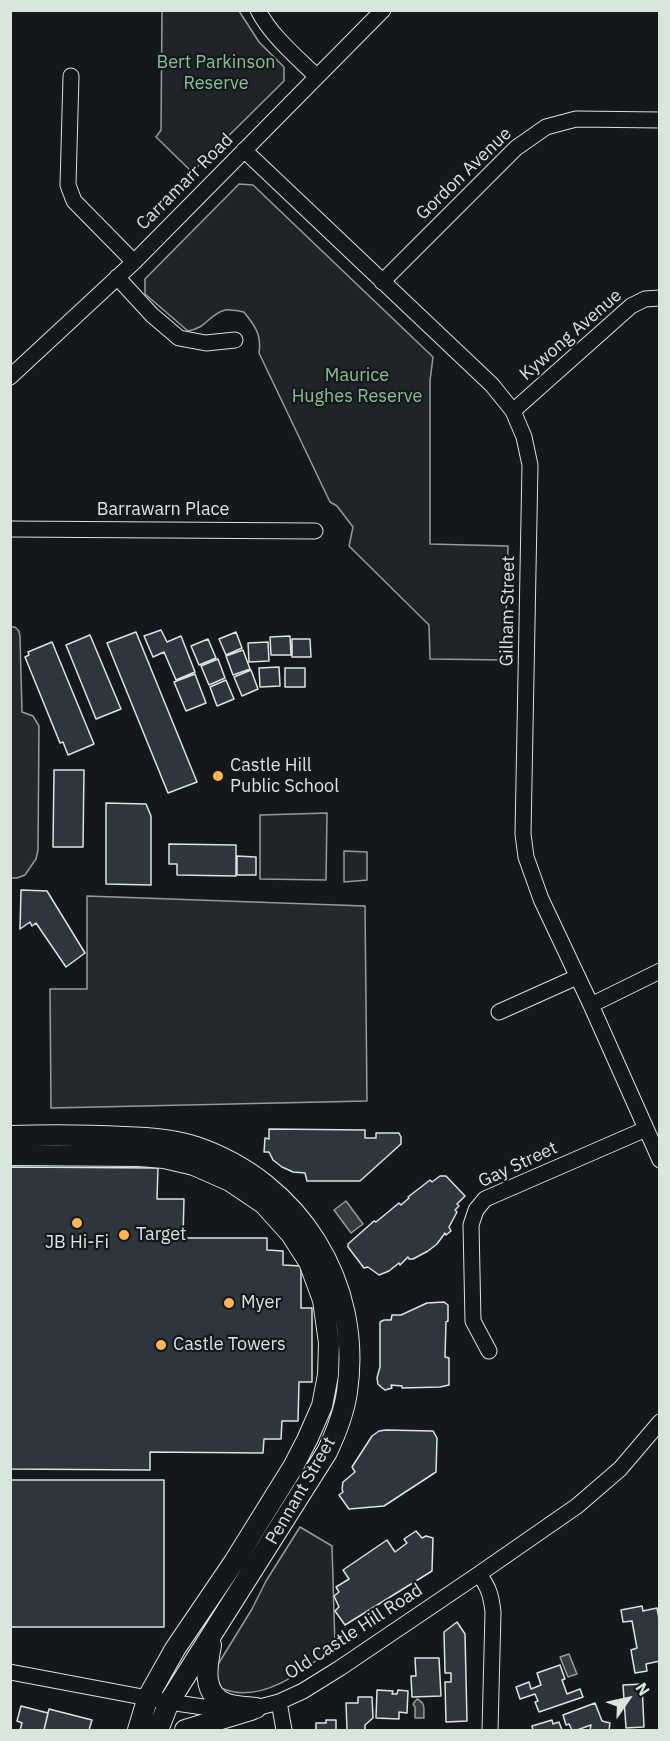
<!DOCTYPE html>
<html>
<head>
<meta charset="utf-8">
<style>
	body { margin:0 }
	#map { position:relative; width:670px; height:1741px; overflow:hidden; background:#14181c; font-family:"IBM Plex Sans",sans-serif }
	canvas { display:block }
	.frame { position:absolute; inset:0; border:12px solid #d8e6dc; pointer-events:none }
	.north { position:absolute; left:598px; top:1669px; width:60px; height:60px; -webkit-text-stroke:4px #14181c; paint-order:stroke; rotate:56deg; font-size:16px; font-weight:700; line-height:24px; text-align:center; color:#d8e6dc }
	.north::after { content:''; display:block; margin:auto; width:21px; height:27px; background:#d8e6dc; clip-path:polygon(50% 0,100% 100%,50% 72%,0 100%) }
</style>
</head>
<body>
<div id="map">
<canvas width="670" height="1741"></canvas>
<div class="frame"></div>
<div class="north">N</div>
</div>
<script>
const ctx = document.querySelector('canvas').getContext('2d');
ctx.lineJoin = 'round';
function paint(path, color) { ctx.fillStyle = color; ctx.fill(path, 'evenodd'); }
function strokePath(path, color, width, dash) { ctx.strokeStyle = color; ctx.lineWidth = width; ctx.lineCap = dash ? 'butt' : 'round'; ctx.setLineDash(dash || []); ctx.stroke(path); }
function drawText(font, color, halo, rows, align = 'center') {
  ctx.font = font + ' "IBM Plex Sans",sans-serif'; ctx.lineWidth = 4.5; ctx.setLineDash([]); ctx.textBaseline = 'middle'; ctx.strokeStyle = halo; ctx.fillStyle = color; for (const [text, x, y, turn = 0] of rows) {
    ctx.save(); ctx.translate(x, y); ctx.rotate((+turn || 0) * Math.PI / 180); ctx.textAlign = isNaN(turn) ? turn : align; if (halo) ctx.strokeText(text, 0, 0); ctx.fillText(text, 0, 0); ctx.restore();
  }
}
const green = new Path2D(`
	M162,11H239L259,42L284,67V81L192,172L156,137L161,130Z
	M239,184L253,185L433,357L430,381V544L508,546L505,660L430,659L429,625L349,546L353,527L337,506L330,502L259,353C262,335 255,326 244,312C238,311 230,309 225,310C208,315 207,328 188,331L145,294V279Z
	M327,813L326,880L260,879V815Z
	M344,851L367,852V880L344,882Z
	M300,1527L332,1546L335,1646C306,1669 261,1706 221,1688C217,1681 216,1674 217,1666L252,1609L266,1581Z`);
paint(green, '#202428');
strokePath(green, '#939e99', 1.5);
const parking = new Path2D(`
	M11,627H15L19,631L20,637L22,712L33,716L39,726L38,850L36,859L25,875L17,878H10Z
	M87,896L365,906L367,1101L51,1108L50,989H87Z`);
paint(parking, '#24282b');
strokePath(parking, '#939e99', 1.5);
const water = new Path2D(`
	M346,1201L363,1224L351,1233L334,1210Z
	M569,1654L577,1674L568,1677L560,1657Z
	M417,1699C427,1704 423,1710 424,1718H415V1707L413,1704Z`);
paint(water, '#363b3e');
strokePath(water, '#939e99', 1.5);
const building = new Path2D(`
	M161,630L167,642L181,636L195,672L176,680L164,652L153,657L144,636Z
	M136,632L197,782L168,793L107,643Z
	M236,632L242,648L226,655L219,639Z
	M90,635L121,709L96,719L66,645Z
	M290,636L291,655H271L270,637Z
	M208,639L216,658L199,665L191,646Z
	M292,639H310L311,657H292Z
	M52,642L94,744L68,755L63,742L60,743L25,657L29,655L28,652Z
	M268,642L269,661L249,662L248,643Z
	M243,650L250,669L233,675L226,656Z
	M218,659L225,678L209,685L201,666Z
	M279,667L280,686L260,687L259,668Z
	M285,668H305V687H285Z
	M251,670L258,689L242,696L234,677Z
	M195,674L206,703L186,711L174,682Z
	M226,680L234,699L217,706L210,687Z
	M54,770H84L83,847H53Z
	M106,803L146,804L151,816V885L106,884Z
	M169,844L236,845V876L177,875V864H169Z
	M237,856L256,857V875H237Z
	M21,890L47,891L85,953L66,967L36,923L32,926L30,922L20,929Z
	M269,1129L365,1130V1138H376V1133H399L401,1137V1144L360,1181H307L305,1173L293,1172L282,1167L273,1160L269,1152H264L265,1138L269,1139Z
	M10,1167L158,1168L157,1199H184L183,1238H267V1250L283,1251V1265L301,1266V1308H312V1382H299L298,1421H282L281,1439H264L263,1453L150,1452V1470L10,1469Z
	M440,1176H446L465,1196L457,1204L459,1206L455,1210L457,1212L449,1227L451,1231L446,1235L445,1233L437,1244L428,1251L413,1259H409L408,1257L400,1265L399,1263L389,1271L379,1275L368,1267L364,1268L348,1247V1244L374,1221L376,1222L399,1203L401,1205L409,1198L408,1197L430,1180L432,1182Z
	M444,1302L448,1305V1321L446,1322L445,1357L449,1358V1385L440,1387L402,1388V1386L391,1385L392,1388L385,1390L381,1387L378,1384L377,1378L380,1367V1322L384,1320H391L392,1315H401L427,1303Z
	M386,1430L433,1431L437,1438L436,1472L384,1506L349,1509L339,1495L343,1492L342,1489L343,1482L355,1472L352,1467L372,1436L379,1431Z
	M10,1480H164V1627H10Z
	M416,1531L422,1538L426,1536L433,1538L432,1571L345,1625L335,1611L339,1607L334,1596L339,1592L336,1587L349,1579L343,1570L387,1540L395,1552L407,1543L404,1539Z
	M642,1606L643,1611L657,1608L660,1624V1661L646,1664L647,1671L635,1673L631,1650L637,1648L632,1621L623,1622L621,1610Z
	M457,1622L465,1634L467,1721L446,1722L445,1682H451V1673H445L444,1632Z
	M415,1658H439L441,1696L412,1697L411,1676H416Z
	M560,1665L565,1679L562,1680L567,1694L580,1689L583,1697L539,1712L535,1702L538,1701L535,1694L520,1699L516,1687L529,1682L531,1689L541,1685L537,1673Z
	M642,1684L644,1727L626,1728L623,1685Z
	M377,1690L393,1691L392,1694H397L398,1690L408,1691L407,1713L399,1712V1719L376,1718Z
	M358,1697H372L373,1718L365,1725V1730H347L346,1703H358Z
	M595,1703L602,1721L610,1723L609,1730H590L591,1725L577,1730H572L569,1724L566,1725L563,1715Z
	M21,1706L48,1713L44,1730H20L22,1723L17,1721Z
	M49,1709L92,1720L89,1730H44Z
	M326,1720H336V1730H316V1723H326Z
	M552,1720L553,1724L559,1722L562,1730H533L532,1726Z`);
paint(building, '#2c363c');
strokePath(building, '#d8e6dc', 1.5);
const minor = new Path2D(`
	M258,10C271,36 297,57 317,77
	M71,76L68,185L74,201L134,262
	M244,150L492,385L513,411L524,437L530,465L523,834L526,857L541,899L591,1005L660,1160
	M117,277L152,315L179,338L206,343L235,340
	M382,282L516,148L546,127L576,119L660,120
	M10,377L134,262L383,10
	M513,411L631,306L645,299L660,298
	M10,529L315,531
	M591,1005L660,971
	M499,1012L577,977
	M489,1351L473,1321L471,1225L476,1210L485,1199L646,1129
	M479,1574C489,1588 491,1595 493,1612L490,1730
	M10,1672L169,1702L210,1708H256L279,1702L303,1691L340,1668L479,1574L577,1506L620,1469L660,1422
	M279,1702L284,1730`);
const major = new Path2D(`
	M10,1136C48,1135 86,1135 124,1137C148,1138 173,1139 196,1147C299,1182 363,1283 347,1392C344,1413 336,1433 327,1452L169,1702L158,1730
	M10,1155L139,1156L164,1158L194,1165L230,1181L264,1204L291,1234L309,1262L323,1300L329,1343L328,1375L322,1406L307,1440L293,1467L234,1562L175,1649L148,1697L138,1730
	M211,1645C207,1665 201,1695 227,1704C236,1707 247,1707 256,1708
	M185,1730L251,1710`);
strokePath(minor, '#d8e6dc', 17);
strokePath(major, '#d8e6dc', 22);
strokePath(minor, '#14181c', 15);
strokePath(major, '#14181c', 20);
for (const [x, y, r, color] of [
	[218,776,6,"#ffb74d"],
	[77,1223,6,"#ffb74d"],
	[124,1235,6,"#ffb74d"],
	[229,1303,6,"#ffb74d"],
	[161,1345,6,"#ffb74d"]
]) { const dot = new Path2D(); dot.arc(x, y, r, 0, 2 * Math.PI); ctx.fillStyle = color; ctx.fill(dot); strokePath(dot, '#14181c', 2); }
drawText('18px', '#8ac095', '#14181c', [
	["Bert Parkinson",216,63],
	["Reserve",216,84],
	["Maurice",357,376],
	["Hughes Reserve",357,397]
]);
drawText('18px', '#d8e6dc', '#14181c', [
	["Gordon Avenue",464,174,-44],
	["Carramarr Road",185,182,-45],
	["Kywong Avenue",571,335,-41],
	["Barrawarn Place",163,510],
	["Gilham Street",508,611,-89],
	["Gay Street",518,1165,-25],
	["Pennant Street",301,1491,-60],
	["Old Castle Hill Road",354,1632,-33]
]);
drawText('18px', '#d8e6dc', '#14181c', [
	["Castle Hill",230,766],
	["Public School",230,787],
	["Target",136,1235],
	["JB Hi-Fi",77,1243,"center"],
	["Myer",241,1303],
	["Castle Towers",173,1345]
], 'left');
</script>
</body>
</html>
